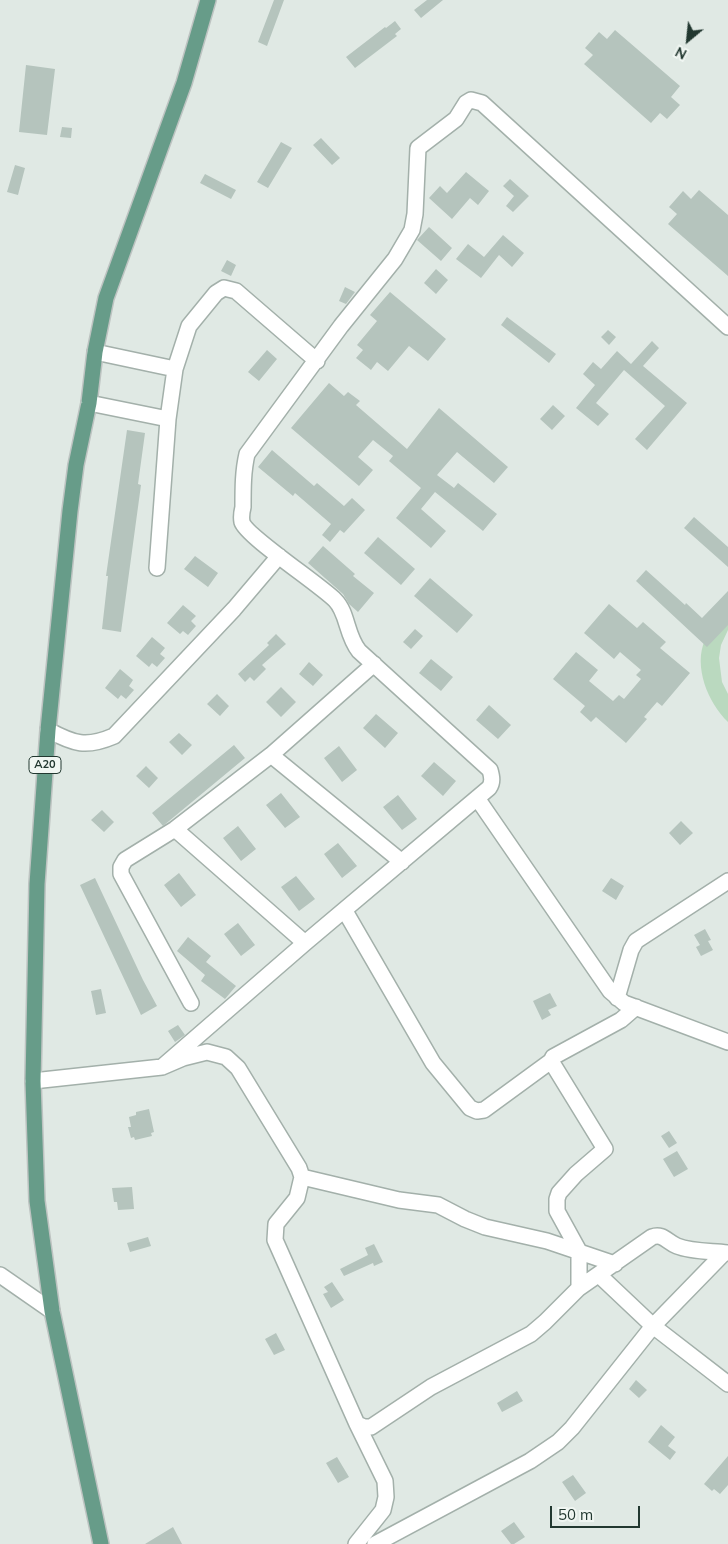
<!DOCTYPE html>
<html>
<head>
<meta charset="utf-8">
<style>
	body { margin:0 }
	#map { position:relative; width:728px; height:1544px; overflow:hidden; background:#e0e9e4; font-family:Mulish,sans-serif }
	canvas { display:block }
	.north { position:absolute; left:663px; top:15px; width:50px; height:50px; -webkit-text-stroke:4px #f0f6f2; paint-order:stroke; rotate:208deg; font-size:14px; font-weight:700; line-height:20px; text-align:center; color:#223830 }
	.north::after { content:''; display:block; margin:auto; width:18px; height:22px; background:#223830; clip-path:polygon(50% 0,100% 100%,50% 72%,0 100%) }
	.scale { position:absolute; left:550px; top:1506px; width:90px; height:22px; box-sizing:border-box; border:2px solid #223830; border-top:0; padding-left:6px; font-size:15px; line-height:18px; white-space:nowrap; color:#223830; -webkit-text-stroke:4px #f0f6f2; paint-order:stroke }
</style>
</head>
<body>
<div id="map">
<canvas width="728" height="1544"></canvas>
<div class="north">N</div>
<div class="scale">50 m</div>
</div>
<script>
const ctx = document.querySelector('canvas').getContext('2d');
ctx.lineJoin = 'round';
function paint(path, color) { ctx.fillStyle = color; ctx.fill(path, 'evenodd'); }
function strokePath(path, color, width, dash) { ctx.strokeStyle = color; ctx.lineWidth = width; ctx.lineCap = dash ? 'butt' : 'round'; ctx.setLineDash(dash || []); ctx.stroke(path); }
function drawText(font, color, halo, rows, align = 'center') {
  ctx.font = font + ' Mulish,sans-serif'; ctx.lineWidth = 4; ctx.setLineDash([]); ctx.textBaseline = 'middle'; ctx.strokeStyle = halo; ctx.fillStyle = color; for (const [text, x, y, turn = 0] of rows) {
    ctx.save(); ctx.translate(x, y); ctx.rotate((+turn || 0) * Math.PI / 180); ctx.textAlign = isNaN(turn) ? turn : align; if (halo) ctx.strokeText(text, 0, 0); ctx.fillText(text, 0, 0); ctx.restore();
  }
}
paint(new Path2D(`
	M728,603V630L721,645L719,658L722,682L728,694V722C708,703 693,666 705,640C711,627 721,615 728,603Z`), '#bad9bf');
paint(new Path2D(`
	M274,0H284L267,46L258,42Z
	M427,0H443L421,18L414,10Z
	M395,21L401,29L395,34L397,36L355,68L346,57L385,27L386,28Z
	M615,30L680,86L671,97L680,105L667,119L660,113L651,123L584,64L593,55L585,48L599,32L607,39Z
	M26,65L55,69L47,135L19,132Z
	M62,127L72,128L71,138L60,137Z
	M321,138L340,158L332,165L313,145Z
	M281,142L292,148L268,188L257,182Z
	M15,165L25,168L18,195L7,192Z
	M466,172L489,191L478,205L470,198L452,219L429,198L440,186L447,193Z
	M205,174L236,190L231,199L200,183Z
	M510,179L529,196L513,212L506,206L514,196L503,186Z
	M699,190L728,215V276L668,224L677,214L669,207L683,191L691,199Z
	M429,227L452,248L441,261L417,240Z
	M503,235L524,253L512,267L499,255L481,278L456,259L468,244L484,257Z
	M227,260L236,265L231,276L221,271Z
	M436,269L448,280L436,294L424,283Z
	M345,287L355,292L346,304L339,301Z
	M390,292L446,339L428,361L409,346L388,371L377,362L371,370L356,358L363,350L357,345L377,321L370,315Z
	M507,317L556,354L549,363L501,325Z
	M608,330L616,337L609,345L601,337Z
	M652,341L659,348L643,366L687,403L647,450L635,439L665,406L624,370L596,403L609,414L598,426L576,408L595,385L583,374L593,362L601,369L617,351L631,364Z
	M267,350L277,359L259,381L248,372Z
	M329,383L344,396L348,392L360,401L356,405L407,449L439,408L508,467L494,483L457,452L437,475L454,488L458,483L497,514L483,531L435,492L421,509L446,531L431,548L396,518L421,488L389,461L393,456L373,440L358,457L373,470L359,486L291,428Z
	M553,405L565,416L552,430L540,419Z
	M127,430L145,433L138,484L141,485L121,632L102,629L108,576H106Z
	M272,450L314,486L317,483L344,506L352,498L365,510L344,533L340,530L330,542L322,535L331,524L295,493L293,496L258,467Z
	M694,517L728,547V567L684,528Z
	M378,537L415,569L401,585L364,553Z
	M323,546L355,574L353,576L374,593L358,612L349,604L343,594L308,563Z
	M195,556L218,573L208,587L184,569Z
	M646,570L685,605L686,603L702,618L728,591V625L707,647L636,581Z
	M430,578L473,615L457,633L414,596Z
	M609,604L637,628L643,622L666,642L660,648L690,673L662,706L657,702L644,717L647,719L626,743L596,717L591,722L580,712L585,706L553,679L576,652L598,670L589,681L613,701L619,695L624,699L641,679L636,675L641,670L620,652L614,659L584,633Z
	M183,605L196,616L191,621L196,626L188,635L183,631L180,634L167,623Z
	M415,629L423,636L411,649L403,642Z
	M276,634L286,644L262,665L266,669L254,681L250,677L245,682L238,674L269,645L267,643Z
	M152,637L165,648L160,654L165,658L157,667L152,663L149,667L136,656Z
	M431,659L453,677L441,691L419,673Z
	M309,662L323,675L313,686L299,674Z
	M120,669L133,680L129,686L134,690L126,699L121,695L118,699L105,688Z
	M281,687L296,702L281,717L266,702Z
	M217,694L229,706L220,716L207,704Z
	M489,705L511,725L498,739L476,720Z
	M376,714L398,733L385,748L363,728Z
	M179,733L192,745L182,755L169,742Z
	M234,745L245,758L163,826L152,813Z
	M339,746L357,770L342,782L324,758Z
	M434,762L456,781L443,796L421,776Z
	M146,766L158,778L149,788L136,776Z
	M281,793L300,817L285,828L266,805Z
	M398,795L417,819L402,830L383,807Z
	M102,810L114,822L104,832L91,820Z
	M681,821L693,833L680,845L669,833Z
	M238,826L256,849L241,861L223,838Z
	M338,843L357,866L342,878L324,854Z
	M179,873L196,895L181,907L164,885Z
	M296,876L315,899L299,911L281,887Z
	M95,878L143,980L157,1006L141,1015L80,885Z
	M611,878L624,886L616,900L602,891Z
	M238,923L255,945L241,956L224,934Z
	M705,929L711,940L708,941L713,950L701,956L696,947L700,945L694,935Z
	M188,937L211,956L206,962L236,986L225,999L201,981L205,975L177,951Z
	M101,989L106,1013L96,1015L91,991Z
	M550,993L557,1006L548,1010L551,1015L542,1020L533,1001Z
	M178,1025L185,1035L175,1042L168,1031Z
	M149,1109L154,1132L151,1133L152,1136L135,1140L134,1137L131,1138L128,1127H131L129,1117L136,1115V1112Z
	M669,1131L677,1143L669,1148L661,1136Z
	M677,1151L688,1169L674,1177L663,1159Z
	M132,1187L134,1209L118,1210L117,1202H114L112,1188Z
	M148,1237L151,1246L130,1252L127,1243Z
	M374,1244L383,1262L374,1266L373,1263L344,1276L340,1269L368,1255L365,1248Z
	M332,1282L344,1300L331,1308L323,1294L328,1292L324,1287Z
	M276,1333L285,1350L274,1355L265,1339Z
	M636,1380L647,1390L639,1398L629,1389Z
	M517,1391L523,1401L502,1412L497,1403Z
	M661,1425L675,1437L668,1446L676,1452L670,1460L648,1442Z
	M728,1456V1485L720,1494L714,1489L712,1491L704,1484Z
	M337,1457L349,1477L338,1483L326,1463Z
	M573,1475L586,1493L575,1501L562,1482Z
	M514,1522L525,1537L514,1544H511L501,1531Z
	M173,1527L182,1544H145Z`), '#b5c4bd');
const minor = new Path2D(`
	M95,352L175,369
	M89,403L168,419
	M157,568L168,419L175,369L189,326L216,293L224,288L236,291L317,361
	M48,730C74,744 86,748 114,736L234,609L279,556
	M271,755L402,862
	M477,798L610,991L624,1003L728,1042
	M175,829L305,943
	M345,911L433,1063L470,1108L477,1111L484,1110L551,1061
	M617,998L631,950L636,941L728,881
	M191,1003L121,874V867L125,860L175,829L271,755L374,664
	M162,1067L305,943L489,788C493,782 492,777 490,770L359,651C346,635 348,613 335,600C319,584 246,536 242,522C241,517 242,511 243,507C243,488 243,471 247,454L341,326L395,259L412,230L415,214L418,148L456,119L466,103L471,100L482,103L728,327
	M33,1081L162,1067L183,1058L207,1052L226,1057L238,1068L299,1168L302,1177L297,1198L276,1224L275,1240L357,1424L385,1481L386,1497L383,1510L356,1544
	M302,1177L399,1200L438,1205L465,1219L485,1227L547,1241L615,1264
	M0,1275L52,1311
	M599,1275L653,1326L728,1384
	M579,1288V1251L557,1211V1199L559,1193L576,1174L605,1149L551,1061L553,1057L621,1020L636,1007
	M357,1424L364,1427H371L431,1387L531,1334L545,1322L579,1288L652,1237C663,1233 667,1242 677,1246C692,1252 712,1251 728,1253
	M375,1544L530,1461L558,1442L572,1428L653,1326L724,1253`);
const major = new Path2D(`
	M101,1544L52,1311L37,1201L33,1081L37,884L48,730L70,511L76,465L89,403L95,352L106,298L184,83L208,0`);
strokePath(minor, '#a3b0aa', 18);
strokePath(major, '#bdc3c1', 18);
strokePath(minor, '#fff', 15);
strokePath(major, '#679c89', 15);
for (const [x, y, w] of [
	[45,765,32]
]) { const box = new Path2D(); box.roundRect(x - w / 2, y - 8.5, w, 17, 4); ctx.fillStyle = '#f0f6f2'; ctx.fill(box); strokePath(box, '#223830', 1); }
drawText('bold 11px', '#223830', null, [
	["A20",45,765]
]);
</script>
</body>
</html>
